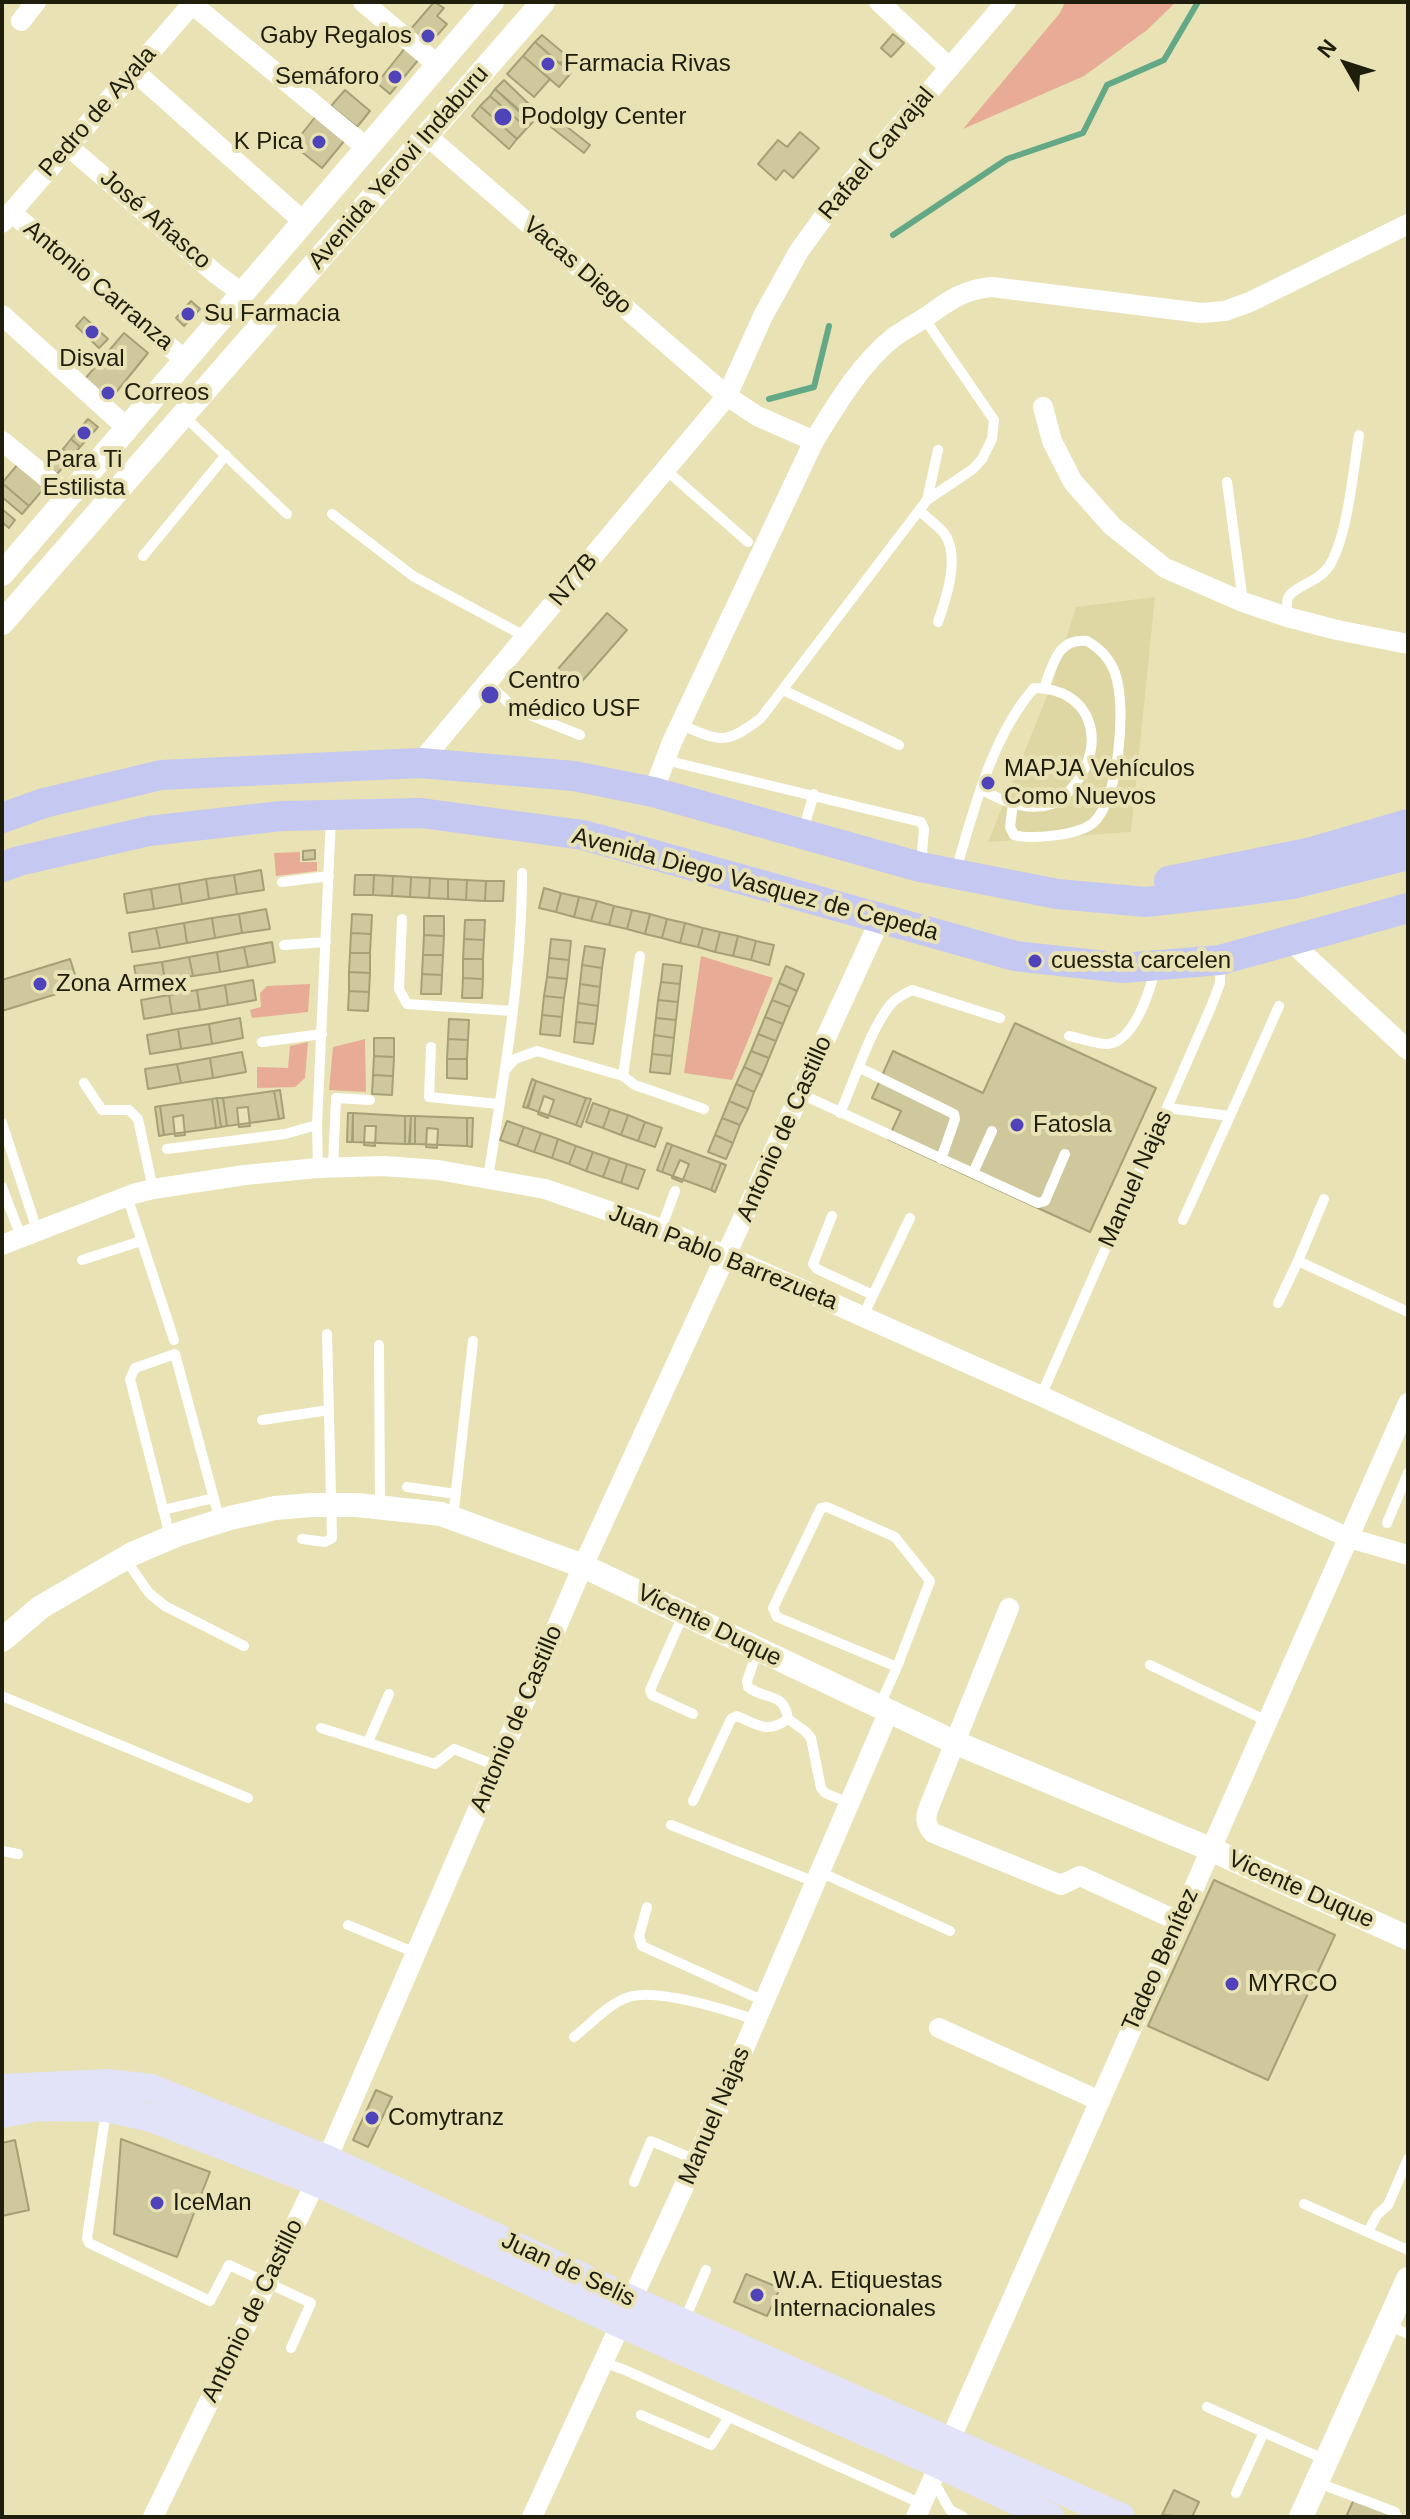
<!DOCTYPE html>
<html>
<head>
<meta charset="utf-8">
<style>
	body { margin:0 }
	#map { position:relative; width:1410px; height:2519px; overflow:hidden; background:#e8e2b5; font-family:Arial,sans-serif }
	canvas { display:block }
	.frame { position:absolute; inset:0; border:4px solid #1f1d0c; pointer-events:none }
	.north { position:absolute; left:1306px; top:24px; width:80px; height:80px; -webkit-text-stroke:6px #e8e2b5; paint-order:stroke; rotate:309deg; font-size:22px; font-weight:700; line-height:32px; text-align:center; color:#1f1d0c }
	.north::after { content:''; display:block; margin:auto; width:28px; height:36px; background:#1f1d0c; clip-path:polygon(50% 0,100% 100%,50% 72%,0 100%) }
</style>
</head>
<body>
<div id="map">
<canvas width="1410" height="2519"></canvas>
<div class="frame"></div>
<div class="north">N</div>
</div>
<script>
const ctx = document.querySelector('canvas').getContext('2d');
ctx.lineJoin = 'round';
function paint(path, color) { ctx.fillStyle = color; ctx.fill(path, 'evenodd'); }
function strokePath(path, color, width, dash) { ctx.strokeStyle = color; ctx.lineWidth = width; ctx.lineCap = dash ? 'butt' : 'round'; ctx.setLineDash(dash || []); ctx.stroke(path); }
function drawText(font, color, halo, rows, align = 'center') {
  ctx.font = font + ' Arial,sans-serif'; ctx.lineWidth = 8; ctx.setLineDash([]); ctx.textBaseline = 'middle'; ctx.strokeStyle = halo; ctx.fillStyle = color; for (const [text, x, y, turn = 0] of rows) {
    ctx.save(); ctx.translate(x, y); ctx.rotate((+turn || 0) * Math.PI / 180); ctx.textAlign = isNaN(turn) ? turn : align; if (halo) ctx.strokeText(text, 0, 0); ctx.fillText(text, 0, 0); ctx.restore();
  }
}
paint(new Path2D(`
	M1155,597L1131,832L988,842L1052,684L1076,607Z`), '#ded7a3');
paint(new Path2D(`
	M1065,2H1176L1147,30L1084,76L963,129L1060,13Z
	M300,852V862H317V871L276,876L274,853Z
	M701,956L773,978L732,1080L684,1073Z
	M310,984L308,1012L252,1018L250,1010L261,1007L260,993L267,986Z
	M365,1039L366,1092L329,1090L333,1047Z
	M308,1042L305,1078L295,1087L257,1088V1067L288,1068L290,1046Z`), '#e8ac96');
strokePath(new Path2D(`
	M893,235L1007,159L1083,133L1107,85L1164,60L1198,2
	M769,399L814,387L829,326`), '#64a987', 6);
const building = new Path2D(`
	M434,2L444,8L437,16L447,24L428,46L410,30Z
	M893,34L904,43L891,57L881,48Z
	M542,35L567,56L560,64L535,42Z
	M535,42L571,73L559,87L523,56Z
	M405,48L419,59L390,94L377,83Z
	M523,56L550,79L534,97L507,74Z
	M504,80L531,106L523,115L495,89Z
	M495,89L533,122L527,128L490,96Z
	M345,90L370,111L357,127L331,106Z
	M490,96L527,128L517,139L480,106Z
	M480,106L517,139L509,149L472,116Z
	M316,116L345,140L322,168L293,145Z
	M557,119L590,145L584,153L551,127Z
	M800,132L819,148L793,178L784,170L776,180L758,164L778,140L787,147Z
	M191,301L200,309L184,326L176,318Z
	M84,317L108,339L99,348L76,326Z
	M124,333L148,353L109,401L84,380Z
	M88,419L98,427L80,447L71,439Z
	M71,439L80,447L72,456L63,449Z
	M63,449L72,456L65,465L56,457Z
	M56,457L65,465L56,475L47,468Z
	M19,463L46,486L29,506L2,483Z
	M2,483L29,506L22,514L2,497Z
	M2,509L15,520L9,528L2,522Z
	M607,613L627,630L577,687L557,670Z
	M315,850V859L303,860V851Z
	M261,870L264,890L237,894L234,875Z
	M234,875L237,894L209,899L206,879Z
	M355,875H374L373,895H354Z
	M374,875L393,876L392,896L373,895Z
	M393,876L411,877L410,897L392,896Z
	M411,877L430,878L429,898L410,897Z
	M430,878L448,879V899L429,898Z
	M206,879L209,899L182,904L179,884Z
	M448,879L467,880L466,900L448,899Z
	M467,880L486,881L485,901L466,900Z
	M486,881H504L503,901H485Z
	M179,884L182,904L154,909L151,889Z
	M544,888L561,893L556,912L539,908Z
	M151,889L154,909L127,913L124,894Z
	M561,893L579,897L574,917L556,912Z
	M579,897L597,901L591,921L574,917Z
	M597,901L614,906L609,925L591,921Z
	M614,906L632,910L627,929L609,925Z
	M266,909L270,929L242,933L239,914Z
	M632,910L650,914L645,934L627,929Z
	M239,914L242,933L215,938L212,918Z
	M352,914L372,915L371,934L351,933Z
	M650,914L667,919L662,938L645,934Z
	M424,916H444V936L424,935Z
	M212,918L215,938L187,943L184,923Z
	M667,919L685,923L680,943L662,938Z
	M465,920H485L484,940L464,939Z
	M184,923L187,943L160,948L156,928Z
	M685,923L703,928L698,947L680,943Z
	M156,928L160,948L132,952L129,933Z
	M703,928L720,932L715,952L698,947Z
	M720,932L738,936L733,956L715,952Z
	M351,933L371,934L370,953H350Z
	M424,935L444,936L443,955H423Z
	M738,936L756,941L751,960L733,956Z
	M464,939L484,940L483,959H463Z
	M551,939L571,941L569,960L549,958Z
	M756,941L774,945L769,965L751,960Z
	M272,942L275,962L248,967L244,947Z
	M585,946L605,949L602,968L582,965Z
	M244,947L248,967L220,972L217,952Z
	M217,952L220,972L193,976L189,957Z
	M350,953H370V973L349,972Z
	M423,955H443L442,975L422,974Z
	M189,957L193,976L165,981L162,962Z
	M549,958L569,960L567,979L547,977Z
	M70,959L79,987L2,1011V980Z
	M463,959H483V979L463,978Z
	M162,962L165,981L138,986L134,966Z
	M663,964L682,966L680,984L661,982Z
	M582,965L602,968L600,987L580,984Z
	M786,966L804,974L797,991L779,983Z
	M349,972L370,973L369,992L349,991Z
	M422,974L442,975L441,994H421Z
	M547,977L567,979L564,998L544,996Z
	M463,978L483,979L482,998H462Z
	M253,980L256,1000L228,1005L225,985Z
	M661,982L680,984L678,1002L658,1000Z
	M779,983L797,991L790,1007L772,1000Z
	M580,984L600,987L598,1006L578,1003Z
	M225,985L228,1005L200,1010L197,990Z
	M197,990L200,1010L172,1014L169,995Z
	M349,991L369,992L368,1011L348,1010Z
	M169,995L172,1014L144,1019L141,1000Z
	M544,996L564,998L562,1017L542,1015Z
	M658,1000L678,1002L676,1020L656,1018Z
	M772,1000L790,1007L783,1024L765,1017Z
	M578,1003L598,1006L596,1024L576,1022Z
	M542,1015L562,1017L560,1036L540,1034Z
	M765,1017L783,1024L776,1041L758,1034Z
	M240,1018L243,1038L212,1044L209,1024Z
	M656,1018L676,1020L674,1038L654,1035Z
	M449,1019L469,1020L468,1040L448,1039Z
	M576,1022L596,1024L593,1044L574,1042Z
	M1015,1023L1156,1088L1090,1232L888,1139L901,1111L872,1098L893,1051L983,1093Z
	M209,1024L212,1044L181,1049L178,1029Z
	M178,1029L181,1049L150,1054L147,1035Z
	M758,1034L776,1041L769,1058L751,1051Z
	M654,1035L674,1038L672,1056L652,1054Z
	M374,1038H394V1057L374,1056Z
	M448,1039L468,1040L467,1059H447Z
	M751,1051L769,1058L762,1075L744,1067Z
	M242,1052L246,1072L213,1078L210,1058Z
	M652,1054L672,1056L670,1074L650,1072Z
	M374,1056L394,1057L393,1076L373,1075Z
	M210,1058L213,1078L181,1083L177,1064Z
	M447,1059H467V1079L447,1078Z
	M177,1064L181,1083L148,1089L145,1069Z
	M744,1067L762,1075L754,1092L736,1084Z
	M373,1075L393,1076L392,1095L372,1094Z
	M532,1079L536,1081L527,1108L523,1107Z
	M536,1081L586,1098L576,1125L528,1108Z
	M736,1084L754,1092L748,1109L729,1101Z
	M280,1090L284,1118L279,1119L274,1091Z
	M274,1091L279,1119L227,1126L223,1098Z
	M544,1096L554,1100L548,1118L538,1114Z
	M217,1098L221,1127L216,1128L212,1099Z
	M217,1098H223L227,1126L221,1127Z
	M586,1098L591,1099L581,1127L576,1125Z
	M212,1099L216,1128L164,1135L160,1106Z
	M729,1101L748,1109L740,1125L722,1118Z
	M593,1103L610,1109L603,1128L586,1122Z
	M160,1106L164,1135L159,1136L155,1107Z
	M248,1107L250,1126L239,1127L237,1108Z
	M610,1109L628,1115L621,1135L603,1128Z
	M348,1113H353L352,1142H347Z
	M353,1113L405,1116V1144L353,1142Z
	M183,1115L185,1135L175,1136L173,1117Z
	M628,1115L645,1122L638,1141L621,1135Z
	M405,1116H411L409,1144H405Z
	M411,1116H415V1144H410Z
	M415,1116L467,1118V1146L415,1144Z
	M467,1118H473L472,1147L467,1146Z
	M722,1118L740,1125L733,1143L715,1135Z
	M507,1121L524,1127L517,1146L500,1140Z
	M645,1122L662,1128L655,1147L638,1141Z
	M365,1126H376L375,1146L364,1145Z
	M524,1127L541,1133L534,1152L517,1146Z
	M427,1128L438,1129L437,1148L426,1147Z
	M541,1133L558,1139L552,1158L534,1152Z
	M715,1135L733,1143L726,1159L708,1152Z
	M558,1139L576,1146L569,1164L552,1158Z
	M667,1143L672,1145L662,1172L657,1170Z
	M672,1145L721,1163L711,1190L662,1172Z
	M576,1146L593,1152L586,1171L569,1164Z
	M593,1152L610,1158L603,1177L586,1171Z
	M610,1158L627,1164L621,1183L603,1177Z
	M680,1160L689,1164L682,1182L672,1178Z
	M721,1163L726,1165L715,1192L711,1190Z
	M627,1164L645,1170L638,1189L621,1183Z
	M1214,1880L1335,1935L1268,2080L1148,2026Z
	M376,2090L392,2097L368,2147L353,2140Z
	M121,2139L210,2172L177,2257L114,2234Z
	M15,2140L29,2210L2,2216V2143Z
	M746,2274L780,2288L767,2316L734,2302Z
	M1174,2490L1199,2502L1192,2517L1162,2515Z
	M1355,2497L1390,2513L1388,2517H1346Z`);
paint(building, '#cec89c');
strokePath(building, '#a6a076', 2);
strokePath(new Path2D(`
	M183,415L287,514
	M666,470L748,542
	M1227,482L1243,602
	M927,500L938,450
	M920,511C927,518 937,525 944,533C961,556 946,599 938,622
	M332,514L413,576L526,637
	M143,556L226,455
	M1287,617C1288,612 1286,603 1288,598C1294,585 1320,583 1331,563C1348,532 1353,472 1359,435
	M488,683L515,709L580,735
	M783,690L899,745
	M681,725C720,741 725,746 761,718L927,500L973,469L982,459L992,439L994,420L924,318
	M665,760L921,822L924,829L921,864
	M1013,803L1010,827L1014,835C1032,840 1079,835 1093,823C1119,801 1127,705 1115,673C1110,659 1101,649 1087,641C1057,638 1053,665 1044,688
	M803,830L814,794
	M956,870C975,807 991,738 1034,688C1091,688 1108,742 1075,784C1069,792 1062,801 1052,804C1028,812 1001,801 981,789
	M282,882L329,876
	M402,919L399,989L407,1004L513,1011
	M284,945L326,942
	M1069,1036C1080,1038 1095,1044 1107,1044C1134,1043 1151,989 1155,967
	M262,1042L322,1034
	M431,1047L429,1097L498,1104
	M860,1068L954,1114L955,1119L941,1159
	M505,1070L515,1059L537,1051L623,1076L635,1085L704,1109
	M623,1076L640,956
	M84,1083L102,1110H129L138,1119L153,1189
	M801,1094L1038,1203L1045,1201L1065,1154
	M1167,1108L1230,1116L1279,1006
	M840,1113C854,1082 870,1029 891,1004C897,997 904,994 912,990L1000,1018
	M2,1123L37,1230
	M167,1149L285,1134L317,1125
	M333,1167L336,1098L370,1100
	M318,1168L317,1125L331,818
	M973,1173L992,1131
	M488,1178C504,1077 522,975 522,873
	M2,1187L21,1237
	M127,1196L174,1340
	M832,1216L813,1264L817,1269L873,1295
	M1183,1220L1230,1116
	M661,1229L675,1191
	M82,1260L141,1241
	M1298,1261L1324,1199
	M1278,1303L1298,1261L1408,1312
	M863,1316L910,1218
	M379,1345L380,1507
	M1041,1396L1211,1007L1220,983V963
	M262,1420L329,1410
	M407,1487L456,1494
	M163,1510L214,1498
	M453,1517L473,1341
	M1387,1523L1408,1473
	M170,1536L130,1379L135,1368L175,1354L220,1521
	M302,1539L325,1542L332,1538L327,1334
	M126,1560L149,1593L165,1606L244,1646
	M683,1615L650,1690L652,1695L693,1714
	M758,1649L747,1681L748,1687C766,1701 784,1691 788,1719
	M1150,1665L1267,1721
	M2,1696L248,1798
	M879,1707L897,1667L930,1581L895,1537L827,1507L821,1508L773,1608L777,1617L897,1667
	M321,1728L435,1764L454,1749L497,1766
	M368,1742L389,1694
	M693,1801L731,1719L737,1716C758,1725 767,1734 788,1719L805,1731L811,1738L821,1788L825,1793L849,1803
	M671,1825L815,1882
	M2,1851L18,1854
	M820,1872L950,1931
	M647,1907L639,1936L642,1946L764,2001
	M348,1925L416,1953
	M574,2037C591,2024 609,2003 629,1997C658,1988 727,2010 756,2020
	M106,2111L87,2238L89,2243L210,2301L229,2265L311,2303L291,2348
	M634,2182L651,2141L696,2160
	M1304,2204L1408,2250
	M1368,2232L1377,2215L1388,2205L1408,2159
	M684,2321L706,2270
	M1388,2325L1408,2334
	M603,2362L625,2370L922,2504
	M1207,2407L1326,2460
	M641,2415L711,2445L729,2417
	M933,2480L950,2510L963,2517
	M1316,2482L1395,2512L1397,2517
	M1236,2493L1264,2432`), '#fff', 10);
strokePath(new Path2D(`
	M363,2L438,65
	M879,2L950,68
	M192,4L367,148
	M21,21L36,2
	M134,71L304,222
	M426,135L727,396L757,416L814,441
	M68,146L216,274L242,293
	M11,212L185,360
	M2,223L194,2
	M2,315L127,428
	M1043,407L1052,441L1073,482L1112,526L1165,568L1243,602L1287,617L1337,630L1408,644
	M2,441L69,496
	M420,763L727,396L763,316L799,251L836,200L1006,2
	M653,792L672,742L814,441C836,405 860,364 894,337C904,330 915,324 926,317C948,301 964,289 992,287L1201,313L1225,311L1250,302L1408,224
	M1289,940L1408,1050
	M2,1245L133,1194L153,1189L245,1175L318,1168L383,1166L438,1170L545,1189L661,1229L727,1256L1041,1396L1349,1538L1408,1555
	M1009,1608L929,1807C925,1817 925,1824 933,1833L1061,1885L1080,1876L1178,1921
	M939,2028L1100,2101
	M153,2517L327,2159L583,1566L880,920
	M532,2517L696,2160L889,1711
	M916,2517L1408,1403`), '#fff', 20);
strokePath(new Path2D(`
	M2,574L492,2
	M2,623L543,2
	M2,1640L41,1607L132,1554L179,1534L230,1518L275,1508L312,1505H357L441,1514L583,1566L954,1742L1210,1849L1408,1938
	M1301,2517L1408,2279`), '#fff', 24);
strokePath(new Path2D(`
	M2,2088L108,2083L151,2088L327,2159L632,2300L1121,2517
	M2,2114L39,2107L107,2108L151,2118L316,2182L621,2324L940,2465L1050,2517`), '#e2e3f8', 28);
strokePath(new Path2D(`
	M2,818L44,803L161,775L420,763L574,776L653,792L920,867L1057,894L1146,902L1242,891L1293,884L1408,855
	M2,867L19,861L149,831L281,816L421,813L583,835L1015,956L1123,968L1220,960L1408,908
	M1169,881L1312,852L1408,824`), '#c5c8f1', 30);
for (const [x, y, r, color] of [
	[428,36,8,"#4f43ba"],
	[548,64,8,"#4f43ba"],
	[395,77,8,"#4f43ba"],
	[503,117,10,"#4f43ba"],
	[319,142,8,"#4f43ba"],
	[188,314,8,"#4f43ba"],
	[92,332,8,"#4f43ba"],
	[108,393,8,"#4f43ba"],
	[84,433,8,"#4f43ba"],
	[490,695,10,"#4f43ba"],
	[988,783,8,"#4f43ba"],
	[1035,961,8,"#4f43ba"],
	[40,984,8,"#4f43ba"],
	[1017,1125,8,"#4f43ba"],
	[1232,1984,8,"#4f43ba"],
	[372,2118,8,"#4f43ba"],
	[157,2203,8,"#4f43ba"],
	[757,2295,8,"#4f43ba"]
]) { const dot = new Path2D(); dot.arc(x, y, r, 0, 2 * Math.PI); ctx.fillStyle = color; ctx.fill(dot); strokePath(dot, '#e8e2b5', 3); }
drawText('24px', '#1f1d0c', '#e8e2b5', [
	["Gaby Regalos",412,36,"right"],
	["Farmacia Rivas",564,64],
	["Semáforo",379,77,"right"],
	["Podolgy Center",521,117],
	["K Pica",303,142,"right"],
	["Su Farmacia",204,314],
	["Disval",92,359,"center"],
	["Correos",124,393],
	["Para Ti",84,460,"center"],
	["Estilista",84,488,"center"],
	["Centro",508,681],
	["médico USF",508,709],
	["MAPJA Vehículos",1004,769],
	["Como Nuevos",1004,797],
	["cuessta carcelen",1051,961],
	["Zona Armex",56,984],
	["Fatosla",1033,1125],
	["MYRCO",1248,1984],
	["Comytranz",388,2118],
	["IceMan",173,2203],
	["W.A. Etiquestas",773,2281],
	["Internacionales",773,2309]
], 'left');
drawText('24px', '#1f1d0c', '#e8e2b5', [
	["Pedro de Ayala",98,112,-49],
	["Rafael Carvajal",877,154,-50],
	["Avenida Yerovi Indaburu",399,168,-49],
	["José Añasco",155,220,41],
	["Vacas Diego",577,266,41],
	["Antonio Carranza",98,286,40],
	["N77B",574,580,-50],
	["Avenida Diego Vasquez de Cepeda",755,885,15],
	["Antonio de Castillo",785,1129,-66],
	["Manuel Najas",1136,1179,-66],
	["Juan Pablo Barrezueta",723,1258,22],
	["Vicente Duque",709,1626,26],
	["Antonio de Castillo",517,1719,-67],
	["Vicente Duque",1301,1890,24],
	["Tadeo Benítez",1161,1960,-66],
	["Manuel Najas",715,2116,-67],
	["Juan de Selis",568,2270,25],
	["Antonio de Castillo",253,2311,-64]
]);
</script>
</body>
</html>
